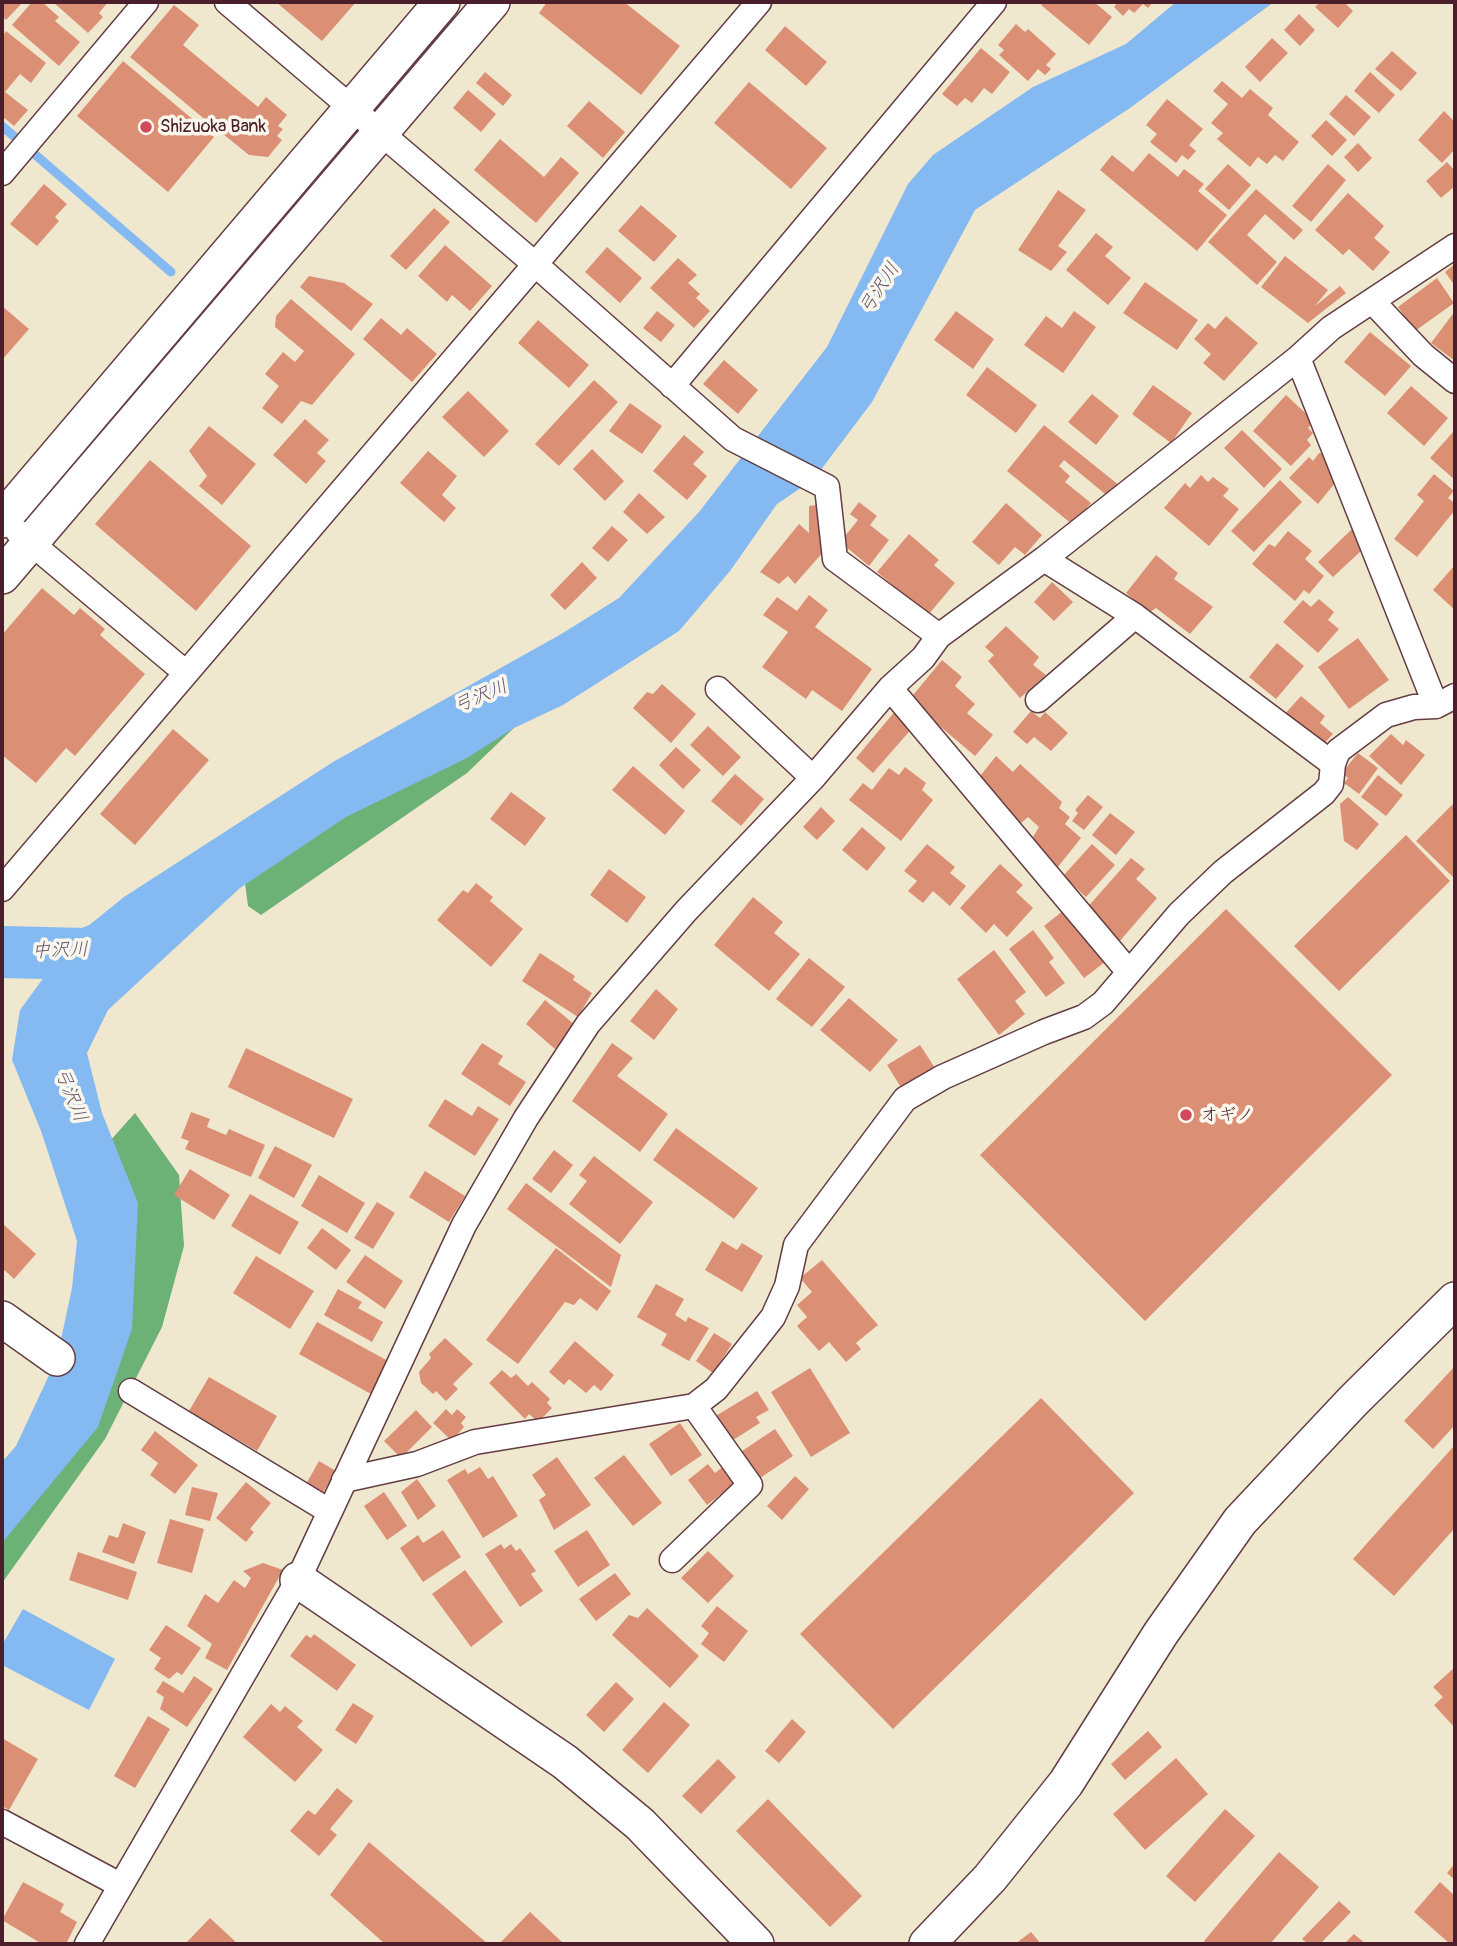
<!DOCTYPE html>
<html>
<head>
<meta charset="utf-8">
<style>
	body { margin:0 }
	#map { position:relative; width:1457px; height:1946px; overflow:hidden; background:#f0e8ce; font-family:Pangolin,sans-serif }
	canvas { display:block }
	.frame { position:absolute; inset:0; border:4px solid #4a1f2b; pointer-events:none }
</style>
</head>
<body>
<div id="map">
<canvas width="1457" height="1946"></canvas>
<div class="frame"></div>
</div>
<script>
const ctx = document.querySelector('canvas').getContext('2d');
ctx.lineJoin = 'round';
function paint(path, color) { ctx.fillStyle = color; ctx.fill(path, 'evenodd'); }
function strokePath(path, color, width, dash) { ctx.strokeStyle = color; ctx.lineWidth = width; ctx.lineCap = dash ? 'butt' : 'round'; ctx.setLineDash(dash || []); ctx.stroke(path); }
function drawText(font, color, halo, rows, align = 'center') {
  ctx.font = font + ' Pangolin,"Klee One",sans-serif'; ctx.lineWidth = 7; ctx.setLineDash([]); ctx.textBaseline = 'middle'; ctx.strokeStyle = halo; ctx.fillStyle = color; for (const [text, x, y, turn = 0] of rows) {
    ctx.save(); ctx.translate(x, y); ctx.rotate((+turn || 0) * Math.PI / 180); ctx.textAlign = isNaN(turn) ? turn : align; if (halo) ctx.strokeText(text, 0, 0); ctx.fillText(text, 0, 0); ctx.restore();
  }
}
paint(new Path2D(`
	M519,723L467,773L261,915L248,906L245,883L275,840Z
	M135,1113L179,1175L184,1246L162,1327L105,1439L2,1583V1505L64,1433L109,1142Z`), '#6cb176');
paint(new Path2D(`
	M1176,2H1274L1130,108L975,210L872,402L814,479L777,504L730,571L679,631L563,705L514,728L467,758L346,817L240,888L108,1010L87,1053L102,1113L138,1203L132,1329L98,1427L2,1543V1462L16,1446L57,1358L72,1288L77,1241L41,1131L12,1060L20,1010L72,939L124,897L333,762L563,633L619,598L699,512L827,347L908,184L933,155L1033,87L1126,44Z
	M23,1609L115,1659L89,1710L2,1665V1645Z`), '#84b9f2');
strokePath(new Path2D(`
	M2,126L171,272`), '#84b9f2', 9);
strokePath(new Path2D(`
	M2,952L87,954L128,938`), '#84b9f2', 52);
paint(new Path2D(`
	M2,2H23L6,20L2,16Z
	M32,2H42L59,17L55,21L80,42L59,66L12,25Z
	M53,2H108L99,13L103,17L88,33Z
	M276,2H356L322,41Z
	M547,2H624L680,46L641,95L539,13Z
	M1043,2H1094L1112,17L1089,45L1041,5Z
	M1118,2H1153L1148,8L1143,4L1134,13L1129,9L1123,16L1114,7Z
	M1320,2H1344L1353,11L1338,28L1315,7Z
	M174,5L199,25L183,45L258,107L266,97L287,115L278,126L283,129L277,136L282,140L268,157L249,155L223,134L227,129L218,122L214,127L130,57Z
	M1299,14L1315,30L1300,46L1284,30Z
	M1016,24L1025,32L1028,29L1056,54L1046,65L1051,69L1045,75L1038,69L1028,81L999,55L1004,50L998,45Z
	M785,26L827,62L806,86L765,50Z
	M6,31L46,63L31,83L20,74L5,92L28,110L14,126L2,116V37Z
	M1272,38L1288,53L1260,82L1245,67Z
	M981,48L1010,72L992,94L984,88L972,103L965,98L957,106L942,94Z
	M1392,51L1417,73L1401,91L1375,69Z
	M123,61L214,137L168,192L77,116Z
	M485,72L512,95L503,106L476,83Z
	M1370,72L1395,95L1379,113L1354,91Z
	M1222,81L1242,98L1250,89L1273,108L1268,115L1299,142L1283,161L1275,155L1267,164L1258,157L1250,167L1217,139L1223,133L1211,123L1228,104L1213,91Z
	M749,82L827,148L791,189L714,123Z
	M468,90L496,114L481,132L453,108Z
	M1346,95L1371,117L1354,136L1329,114Z
	M1167,99L1203,129L1189,145L1196,151L1188,160L1182,155L1176,163L1150,142L1157,134L1146,125Z
	M589,101L625,132L603,158L567,126Z
	M1444,111L1455,122V149L1442,163L1418,140Z
	M1326,120L1347,140L1332,156L1311,136Z
	M500,139L544,177L561,157L579,173L536,223L474,170Z
	M1358,143L1372,158L1358,172L1344,157Z
	M1149,153L1178,177L1184,169L1204,184L1198,191L1227,215L1197,251L1100,170L1112,155L1133,172Z
	M1447,162L1455,171V186L1441,198L1426,181Z
	M1228,164L1251,185L1229,210L1205,189Z
	M1328,164L1346,180L1311,222L1292,206Z
	M44,184L67,204L55,217L59,221L37,246L10,224Z
	M1256,189L1303,230L1294,240L1265,214L1247,235L1277,262L1257,285L1208,242Z
	M1058,190L1086,210L1058,246L1067,252L1051,271L1018,250Z
	M1348,193L1384,226L1374,238L1390,252L1373,271L1349,249L1343,255L1315,230Z
	M641,205L677,236L654,262L618,231Z
	M434,208L450,222L406,270L390,256Z
	M1096,233L1113,247L1105,256L1131,278L1108,305L1066,270Z
	M445,245L492,286L470,311L452,295L447,302L418,276Z
	M607,247L642,278L620,303L585,272Z
	M1285,256L1328,290L1315,306L1340,286L1346,293L1308,323L1261,287Z
	M678,258L697,275L688,283L700,294L696,298L710,311L694,328L650,288Z
	M1455,264V286L1445,272Z
	M309,276L344,283L373,304L351,331L300,287Z
	M1437,278L1454,303L1415,331L1398,307Z
	M1145,282L1198,320L1177,350L1123,313Z
	M291,299L355,354L312,405L301,401L282,424L262,408L279,386L265,374L283,352L295,362L304,351L275,327L276,316Z
	M2,306L29,329L2,360Z
	M657,311L675,325L661,342L643,328Z
	M956,311L994,339L973,369L934,340Z
	M1074,311L1096,327L1063,373L1024,345L1046,316L1062,328Z
	M1455,311V361L1431,343Z
	M1226,316L1258,343L1224,381L1203,363L1211,354L1194,339L1208,323L1215,329Z
	M381,318L401,335L407,328L437,354L412,382L363,339Z
	M538,320L589,365L569,388L518,343Z
	M1370,332L1411,366L1385,396L1344,362Z
	M724,360L758,390L738,414L703,384Z
	M987,367L1037,405L1016,433L966,395Z
	M594,380L618,402L559,466L535,444Z
	M1153,385L1192,413L1171,443L1132,414Z
	M1411,386L1448,418L1424,446L1387,413Z
	M468,391L509,431L484,457L442,417Z
	M1092,394L1119,416L1096,445L1068,422Z
	M1286,395L1314,421L1308,428L1313,433L1307,440L1311,445L1291,466L1253,431Z
	M630,403L662,426L642,454L609,431Z
	M305,419L329,440L317,453L326,461L306,484L273,455Z
	M1044,425L1120,486L1110,498L1064,460L1059,466L1070,476L1065,482L1091,503L1073,525L1007,471Z
	M209,426L256,464L222,505L199,486L207,476L189,451Z
	M1242,430L1282,469L1264,488L1224,448Z
	M1453,432L1455,435V480L1430,458Z
	M684,435L704,452L693,464L707,476L687,500L653,471Z
	M592,449L624,481L605,501L573,469Z
	M428,451L457,476L442,495L456,508L444,522L400,483Z
	M1319,453H1322L1335,483L1318,504L1289,478L1309,457L1313,461Z
	M150,460L251,546L196,611L95,524Z
	M1434,474L1454,491L1448,498L1455,503V510L1417,557L1394,539L1424,501L1417,495Z
	M1201,475L1208,482L1213,477L1229,489L1223,496L1239,509L1209,546L1164,508L1185,483L1190,488Z
	M1280,480L1302,502L1254,552L1231,531Z
	M639,493L665,517L647,534L623,512Z
	M859,502L877,516L870,525L889,540L869,566L840,542L858,520L850,514Z
	M1006,503L1042,535L1025,555L1015,547L999,565L972,542Z
	M824,504V551L795,584L788,576L779,584L760,572L799,524L809,533V506Z
	M612,526L628,540L608,562L592,548Z
	M1353,528L1361,551L1333,577L1318,562Z
	M1288,531L1312,551L1305,559L1324,576L1309,594L1304,590L1295,601L1252,564L1269,544L1275,547Z
	M909,534L939,560L934,565L955,583L928,615L877,572Z
	M1156,555L1178,573L1174,579L1213,607L1190,634L1156,608L1149,613L1126,593Z
	M582,562L597,578L565,610L550,595Z
	M1454,566L1455,567V610L1433,590Z
	M1052,582L1073,602L1054,621L1034,602Z
	M42,588L74,615L80,608L105,629L100,635L145,674L75,756L66,748L36,783L2,755V635Z
	M809,595L828,610L815,627L872,669L842,711L812,690L806,699L762,667L788,632L763,615L777,597L797,611Z
	M1319,599L1334,612L1328,620L1339,629L1318,653L1283,622L1303,600L1311,607Z
	M1006,626L1039,657L1033,665L1046,675L1020,698L988,661L994,655L985,647Z
	M1358,638L1389,680L1349,709L1318,667Z
	M1277,643L1304,666L1276,699L1249,677Z
	M942,660L962,677L955,686L975,704L967,713L993,735L975,756L909,700Z
	M662,684L696,714L671,743L633,708L647,692L653,694Z
	M1301,696L1325,716L1320,723L1333,734L1320,748L1283,716Z
	M896,710L914,726L873,773L856,758Z
	M1031,711L1040,718L1045,712L1068,733L1051,751L1034,737L1027,744L1013,732Z
	M708,726L741,757L723,776L690,745Z
	M173,729L209,760L135,845L100,814Z
	M1391,734L1403,745L1406,740L1425,755L1401,785L1369,756Z
	M676,747L701,770L683,789L659,765Z
	M1358,753L1378,768L1359,794L1344,783L1348,778L1342,773Z
	M996,756L1013,772L1020,764L1062,802L1059,808L1070,817L1065,824L1081,838L1053,873L1029,844L1039,827L1028,817L1021,823L977,780Z
	M633,766L685,811L665,835L612,790Z
	M905,767L926,783L922,790L933,800L901,841L849,800L863,783L872,790L889,768L899,775Z
	M735,774L764,799L741,826L711,801Z
	M1378,775L1403,795L1386,816L1361,797Z
	M511,792L546,818L525,846L490,819Z
	M1088,795L1103,807L1084,830L1072,821L1078,813L1075,810Z
	M1348,797L1379,824L1357,850L1344,841L1340,804Z
	M1455,802V879L1416,841Z
	M821,807L835,821L817,840L803,827Z
	M1110,813L1135,832L1116,855L1092,835Z
	M862,827L886,848L867,871L842,850Z
	M1406,835L1450,881L1339,991L1294,946Z
	M927,844L955,867L950,873L966,886L950,906L933,891L923,903L908,891L917,881L904,871Z
	M1092,844L1115,865L1086,897L1063,876Z
	M1131,858L1145,869L1136,879L1157,898L1119,942L1084,911Z
	M1000,864L1023,885L1016,892L1033,908L1007,937L994,924L986,933L960,908Z
	M609,869L646,897L627,923L590,895Z
	M476,883L493,897L490,901L523,929L491,967L437,920L463,890L468,893Z
	M753,897L783,922L774,933L800,954L769,991L714,945Z
	M1226,909L1392,1075L1145,1321L980,1155Z
	M1064,910L1105,962L1084,978L1044,926Z
	M1033,930L1054,958L1049,962L1065,983L1046,997L1009,949Z
	M994,950L1026,992L1015,1001L1025,1014L999,1035L957,979Z
	M540,953L575,976L573,980L592,993L578,1017L522,981Z
	M809,958L845,987L812,1027L776,999Z
	M656,989L678,1009L654,1040L630,1021Z
	M849,998L898,1040L870,1072L820,1030Z
	M545,1000L575,1025L555,1049L526,1024Z
	M482,1043L503,1056L498,1064L526,1082L510,1106L461,1074Z
	M612,1043L633,1058L617,1076L668,1114L640,1152L572,1101Z
	M920,1045L935,1068L902,1089L887,1065Z
	M246,1048L353,1099L334,1138L228,1087Z
	M445,1099L472,1116L478,1106L499,1119L475,1156L428,1126Z
	M191,1112L210,1119L207,1127L226,1135L229,1129L265,1145L251,1177L185,1149L189,1141L181,1138Z
	M676,1128L758,1188L734,1219L653,1160Z
	M275,1146L312,1165L294,1198L258,1178Z
	M554,1150L573,1165L551,1193L532,1179Z
	M594,1156L653,1202L620,1244L569,1204L587,1181L579,1175Z
	M190,1169L230,1195L214,1220L174,1195Z
	M425,1171L465,1196L449,1222L409,1197Z
	M319,1175L365,1203L347,1233L301,1206Z
	M526,1183L621,1255L611,1287L507,1209Z
	M250,1194L299,1222L280,1255L231,1226Z
	M377,1202L395,1213L373,1249L354,1238Z
	M2,1223L36,1254L14,1279L2,1268Z
	M322,1228L351,1250L336,1270L307,1248Z
	M722,1241L737,1250L742,1243L763,1256L742,1292L705,1270Z
	M556,1248L611,1291L597,1311L580,1298L574,1305L565,1302L518,1364L486,1340Z
	M365,1255L403,1281L385,1309L346,1282Z
	M256,1256L314,1291L290,1329L233,1293Z
	M822,1260L878,1325L856,1343L861,1349L846,1362L829,1342L819,1351L797,1326L807,1317L797,1305L812,1292L800,1278Z
	M656,1284L684,1299L675,1315L686,1322L688,1317L709,1328L689,1361L661,1345L667,1334L637,1317Z
	M338,1289L362,1302L358,1308L383,1322L372,1342L324,1315Z
	M317,1322L388,1361L371,1394L299,1354Z
	M714,1333L732,1344L713,1373L696,1361Z
	M445,1338L473,1364L453,1384L458,1389L446,1401L436,1391L433,1394L421,1383L419,1372L431,1358L429,1354Z
	M575,1341L614,1375L601,1391L594,1385L586,1393L569,1379L564,1385L549,1372Z
	M1455,1366V1425L1433,1449L1404,1421Z
	M810,1368L850,1433L811,1457L771,1392Z
	M502,1370L511,1378L516,1374L528,1386L532,1382L550,1399L547,1403L552,1408L538,1422L529,1414L525,1419L489,1383Z
	M209,1377L277,1416L257,1451L189,1411Z
	M757,1391L769,1410L756,1417L760,1423L730,1442L714,1417Z
	M1041,1398L1134,1493L893,1729L800,1634Z
	M446,1409L452,1415L457,1409L466,1417L461,1423L464,1427L452,1441L433,1423Z
	M416,1410L432,1427L401,1458L384,1441Z
	M680,1423L702,1455L671,1476L649,1444Z
	M775,1429L793,1456L760,1478L742,1451Z
	M155,1431L198,1465L175,1494L150,1475L158,1463L141,1450Z
	M1453,1447L1455,1449V1528L1394,1596L1353,1559Z
	M624,1455L662,1503L633,1526L594,1478Z
	M557,1457L591,1505L554,1530L539,1500L546,1495L532,1475Z
	M319,1461L336,1471L321,1496L305,1486Z
	M708,1464L715,1473L724,1466L737,1482L707,1505L688,1480Z
	M480,1467L488,1479L493,1476L518,1516L483,1538L447,1480L465,1469L468,1474Z
	M795,1476L809,1489L782,1520L767,1506Z
	M417,1479L436,1506L418,1520L401,1492Z
	M246,1482L271,1503L250,1529L254,1532L246,1542L216,1518Z
	M192,1487L218,1493L210,1521L185,1515Z
	M384,1492L407,1526L387,1540L364,1506Z
	M170,1519L204,1529L192,1573L157,1563Z
	M123,1523L146,1532L134,1564L102,1552L109,1535L118,1538Z
	M443,1530L461,1557L423,1582L400,1548L418,1535L423,1543Z
	M587,1530L610,1565L578,1587L554,1551Z
	M501,1544L504,1549L511,1544L516,1551L520,1548L536,1571L531,1574L543,1591L520,1607L485,1554Z
	M708,1551L734,1576L708,1603L681,1578Z
	M78,1552L137,1572L128,1600L69,1580Z
	M263,1563L283,1570L227,1670L205,1658L212,1644L187,1626L205,1594L218,1603L234,1580L245,1588L251,1578L243,1571Z
	M465,1570L503,1622L471,1647L432,1594Z
	M615,1573L631,1594L596,1621L579,1599Z
	M717,1606L748,1631L724,1662L701,1644L709,1633L701,1626Z
	M647,1608L699,1656L670,1688L612,1635L629,1615L638,1618Z
	M166,1625L201,1648L182,1675L177,1672L169,1679L154,1669L161,1658L149,1650Z
	M314,1634L356,1665L337,1691L290,1656L306,1635L311,1638Z
	M1455,1667V1728L1434,1705L1443,1697L1433,1687Z
	M194,1676L213,1689L187,1727L160,1709L164,1697L156,1692L163,1681L183,1693Z
	M616,1682L634,1699L604,1732L586,1715Z
	M664,1702L690,1725L648,1773L622,1750Z
	M353,1703L374,1716L356,1744L335,1730Z
	M271,1704L280,1712L285,1706L303,1721L297,1727L323,1750L295,1782L243,1737Z
	M148,1716L170,1729L135,1788L114,1776Z
	M792,1719L806,1732L779,1763L765,1751Z
	M1148,1731L1162,1747L1125,1780L1111,1764Z
	M2,1738L38,1759L9,1810L2,1806Z
	M1176,1758L1208,1794L1145,1850L1113,1814Z
	M718,1759L736,1777L701,1814L682,1796Z
	M337,1788L353,1801L330,1829L337,1835L319,1856L290,1831L308,1810L315,1815Z
	M768,1799L862,1896L830,1927L736,1831Z
	M1225,1809L1255,1836L1195,1902L1166,1876Z
	M369,1842L488,1944H385L330,1895Z
	M1279,1852L1319,1887L1270,1944H1208L1204,1941Z
	M1455,1863V1880L1447,1873Z
	M23,1882L64,1904L60,1912L77,1922L66,1944H42L2,1920Z
	M1440,1882L1455,1896V1944H1450L1414,1912Z
	M1339,1901L1351,1912L1320,1944H1308L1302,1939Z
	M530,1912L564,1944H499Z
	M210,1918L238,1944H185Z
	M1031,1932L1041,1944H1015Z
	M1354,1934L1366,1944H1344Z`), '#db9075');
const street = new Path2D(`
	M227,2L536,265L733,439L827,487L835,559L939,636
	M2,173L146,2
	M1372,301L1423,355L1455,381
	M1298,358L1436,706
	M672,386L994,2
	M18,532L186,673
	M1044,559L1135,616L1333,764
	M890,688L1128,971
	M718,689L813,778
	M1038,700L1135,616
	M2,889L759,2
	M131,1391L329,1511
	M344,1480L417,1464L475,1442L694,1406L716,1389L773,1317L787,1286L796,1245L905,1099L943,1077L1044,1032L1084,1017L1103,1003L1179,914L1223,872L1324,793L1331,784L1333,764L1338,751L1386,715L1414,707L1436,706L1455,696
	M672,1560L750,1485L694,1406
	M2,1822L120,1885
	M87,1944L298,1580L464,1225L526,1118L588,1024L686,911L813,778L890,688L923,658L939,636L1044,559L1298,358L1331,328L1455,246`);
const secondary = new Path2D(`
	M2,520L442,2
	M2,576L492,2
	M2,1319L57,1358
	M298,1580L565,1762L640,1824L756,1944
	M927,1944L990,1878L1066,1783L1161,1633L1240,1521L1353,1401L1455,1300`);
strokePath(street, '#633d43', 27);
strokePath(secondary, '#633d43', 38);
strokePath(street, '#fff', 24);
strokePath(secondary, '#fff', 35);
for (const [x, y, r, color] of [
	[146,127,7,"#d1495b"],
	[1186,1115,7,"#d1495b"]
]) { const dot = new Path2D(); dot.arc(x, y, r, 0, 2 * Math.PI); ctx.fillStyle = color; ctx.fill(dot); strokePath(dot, '#fbf7ec', 2.5); }
drawText('18px', '#4a1f2b', '#fbf7ec', [
	["Shizuoka Bank",160,127],
	["オギノ",1200,1115]
], 'left');
drawText('italic 19px', '#5e5571', '#fbf7ec', [
	["弓沢川",880,289,-57],
	["弓沢川",481,697,-23],
	["中沢川",60,951,-2],
	["弓沢川",70,1095,68]
]);
</script>
</body>
</html>
